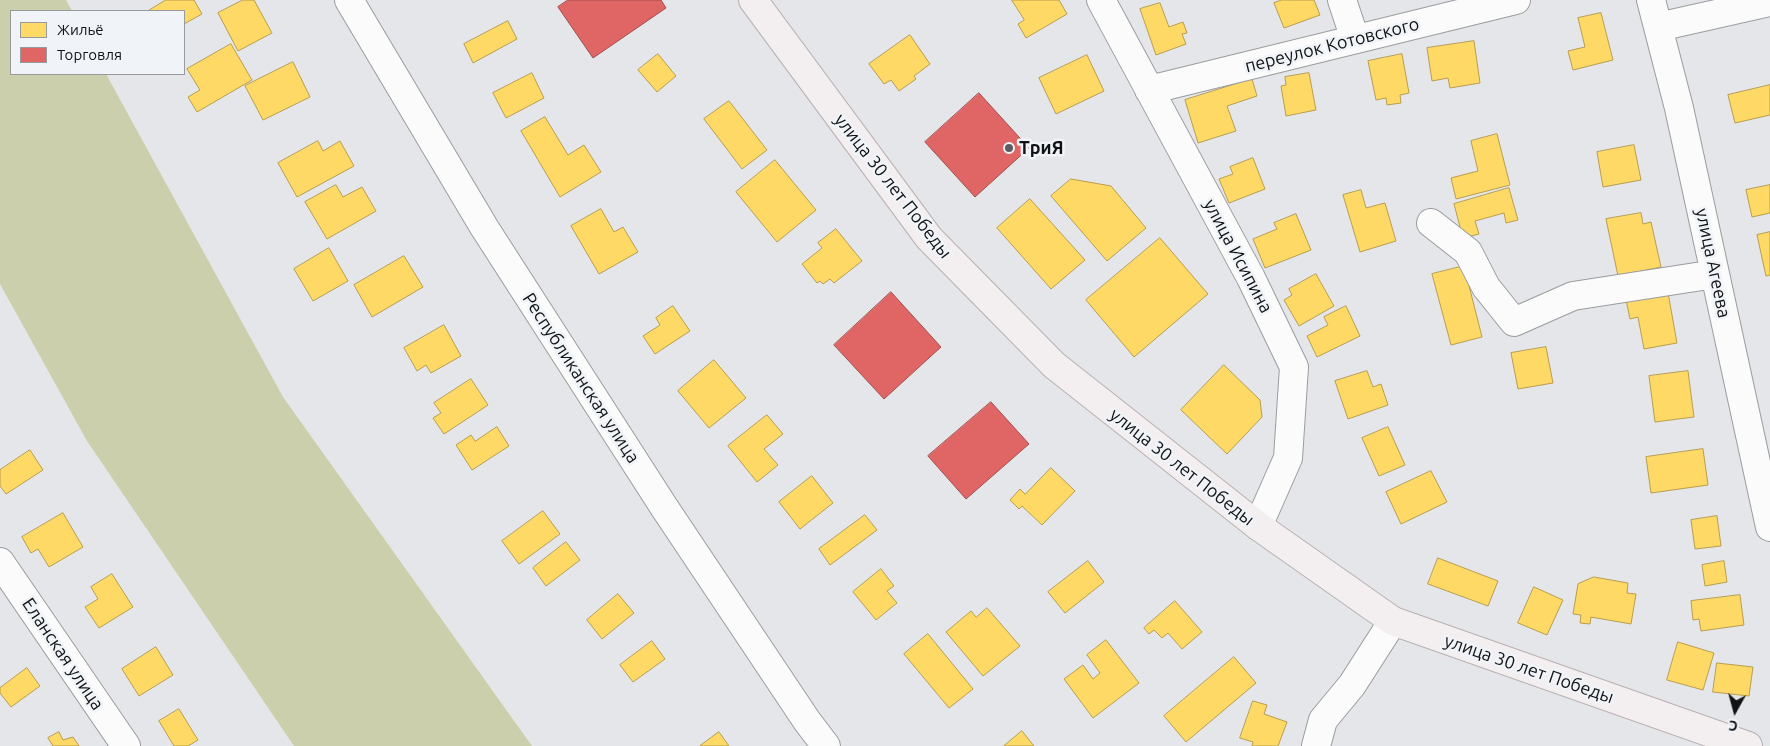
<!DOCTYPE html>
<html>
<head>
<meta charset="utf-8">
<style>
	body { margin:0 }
	#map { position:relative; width:1770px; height:746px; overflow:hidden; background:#e4e6e9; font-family:Ubuntu,sans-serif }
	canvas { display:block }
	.legend { position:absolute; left:10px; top:10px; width:175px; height:65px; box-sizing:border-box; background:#f0f4f8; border:1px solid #979a9d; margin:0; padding:6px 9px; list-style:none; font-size:15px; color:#111214 }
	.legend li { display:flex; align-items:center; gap:10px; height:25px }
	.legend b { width:25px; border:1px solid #979a9d }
	.north { position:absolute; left:1710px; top:686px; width:50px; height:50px; -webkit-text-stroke:4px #f0f4f8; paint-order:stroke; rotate:187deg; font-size:14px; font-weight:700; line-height:20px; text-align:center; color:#111214 }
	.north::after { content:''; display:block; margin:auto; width:18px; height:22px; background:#111214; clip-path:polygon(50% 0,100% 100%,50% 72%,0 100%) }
</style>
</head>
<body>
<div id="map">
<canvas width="1770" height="746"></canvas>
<ul class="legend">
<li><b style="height:14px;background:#ffd966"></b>Жильё</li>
<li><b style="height:14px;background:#e06666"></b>Торговля</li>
</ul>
<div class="north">С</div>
</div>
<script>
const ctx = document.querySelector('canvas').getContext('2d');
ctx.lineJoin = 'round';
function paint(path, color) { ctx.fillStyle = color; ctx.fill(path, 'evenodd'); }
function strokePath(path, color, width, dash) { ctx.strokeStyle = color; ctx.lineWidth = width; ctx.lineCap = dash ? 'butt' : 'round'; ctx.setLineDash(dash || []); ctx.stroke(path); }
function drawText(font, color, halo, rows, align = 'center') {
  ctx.font = font + ' Ubuntu,sans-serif'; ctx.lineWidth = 5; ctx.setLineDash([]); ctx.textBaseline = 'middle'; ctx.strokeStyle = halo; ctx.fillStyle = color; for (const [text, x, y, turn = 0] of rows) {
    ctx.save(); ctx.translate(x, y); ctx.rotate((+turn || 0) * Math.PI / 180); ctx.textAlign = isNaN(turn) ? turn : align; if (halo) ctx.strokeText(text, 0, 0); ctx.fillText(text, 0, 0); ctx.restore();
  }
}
paint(new Path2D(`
	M0,0H66L72,11H11V74H106L283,397L532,746H294L87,441L0,284Z`), '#cccfac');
const homes = new Path2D(`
	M166,0H194L202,14L184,24V11H148Z
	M243,0H254L272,33L238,51L218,13Z
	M1012,0H1059L1067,14L1026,38L1018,24L1024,20Z
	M1282,0H1314L1320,15L1284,28L1274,3Z
	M1160,3L1169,27L1183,22L1187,33L1182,34L1186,44L1156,55L1140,9Z
	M1601,13L1613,60L1573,70L1568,51L1585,47L1578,18Z
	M508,21L517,39L473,63L464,44Z
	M910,35L930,64L914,76L916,79L899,91L891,80L884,84L869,64Z
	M1474,41L1480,83L1450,88L1448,78L1432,81L1427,48Z
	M231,44L252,80L197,112L188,97L200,90L187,69Z
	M658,54L676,76L657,92L638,70Z
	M1402,54L1409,93L1400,95L1401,103L1387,105L1386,98L1376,100L1368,61Z
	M1087,55L1104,91L1056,114L1039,78Z
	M293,62L310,97L263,120L245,86Z
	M532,73L544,98L506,118L493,93Z
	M1309,73L1316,110L1286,116L1281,86L1286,85L1285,77Z
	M1252,79L1257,96L1227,106L1236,131L1198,143L1185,100Z
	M1770,85V115L1735,123L1728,95Z
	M729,101L767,150L742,169L704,119Z
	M545,117L568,155L584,145L601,172L560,197L521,131Z
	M1497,134L1510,185L1456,199L1451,178L1478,171L1471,141Z
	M318,141L323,151L340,141L354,166L297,197L278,163Z
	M1634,145L1641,180L1603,187L1597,152Z
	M1253,158L1265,189L1229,203L1219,179L1233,174L1230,167Z
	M775,160L816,210L777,242L736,192Z
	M1071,179L1111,186L1146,228L1107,261L1051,196Z
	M336,185L343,197L362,187L376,211L327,239L305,202Z
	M1770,185V213L1752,217L1746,190Z
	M1509,188L1518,220L1506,223L1504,213L1475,221L1479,234L1463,238L1454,204Z
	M1361,190L1366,208L1385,203L1396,241L1360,252L1343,195Z
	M1030,199L1085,260L1051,289L997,228Z
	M601,209L614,232L623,227L638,252L599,274L571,226Z
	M1641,213L1643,224L1651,222L1661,267L1618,276L1606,219Z
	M1296,214L1311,250L1265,268L1253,239L1277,229L1274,223Z
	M836,229L862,261L834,283L830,279L823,284L820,281L817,283L802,264L822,248L818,243Z
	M1770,232V275L1766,276L1757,235Z
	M1160,238L1208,294L1134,357L1086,300Z
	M329,248L348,281L313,301L294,269Z
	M404,256L423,287L372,317L354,285Z
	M1464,266L1482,337L1451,345L1432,274Z
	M1316,274L1334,306L1299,326L1284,300L1292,295L1289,289Z
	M1667,287L1677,343L1644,349L1638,317L1630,319L1625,295Z
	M673,306L690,331L655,354L643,336L660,325L656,318Z
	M1346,306L1360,336L1317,357L1307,336L1328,325L1324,317Z
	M444,325L461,356L431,373L426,365L417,371L404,348Z
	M1546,347L1553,383L1518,389L1511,353Z
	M714,360L746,398L709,428L678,391Z
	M1224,365L1260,400L1262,417L1227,454L1181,410Z
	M1367,371L1373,387L1381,384L1388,405L1348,419L1335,381Z
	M1688,371L1694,417L1655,422L1649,376Z
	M471,379L488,405L444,434L433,418L441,413L434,403Z
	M767,415L783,434L764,449L778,465L757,482L728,446Z
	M497,427L509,446L472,470L456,445L471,435L475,441Z
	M1388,427L1405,465L1379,476L1362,438Z
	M1703,449L1708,485L1651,493L1646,457Z
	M30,450L43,470L6,494L0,486V470Z
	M1051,468L1075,491L1042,525L1022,506L1019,509L1010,500L1020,489L1025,494Z
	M1431,471L1447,502L1401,524L1386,492Z
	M812,476L833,503L800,529L779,502Z
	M543,511L560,534L519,564L502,541Z
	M63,513L83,547L49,567L38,549L31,553L22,537Z
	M865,515L877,530L830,565L819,549Z
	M1717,516L1721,546L1695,549L1691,520Z
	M566,542L580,560L546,586L533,568Z
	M1438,558L1498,581L1488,606L1428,584Z
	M1088,561L1104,582L1065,613L1048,592Z
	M1724,561L1727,582L1705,586L1702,565Z
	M881,569L894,586L887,591L897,603L876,620L853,592Z
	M112,574L133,607L99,628L85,607L98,599L91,587Z
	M1594,577L1628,583L1627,593L1636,594L1631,624L1591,617L1590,624L1580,623L1581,615L1573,614L1578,584Z
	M1534,587L1563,600L1547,635L1518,623Z
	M618,594L634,613L602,639L587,620Z
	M1740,595L1744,625L1701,631L1699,619L1693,620L1691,601Z
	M1175,601L1202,632L1182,649L1168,633L1162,638L1154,630L1149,634L1144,628Z
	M987,608L1020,646L983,676L946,632L971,611L976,617Z
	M928,634L973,689L949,708L904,654Z
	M1106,640L1139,683L1093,718L1064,679L1083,665L1093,679L1100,673L1087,655Z
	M652,641L665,659L633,682L620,665Z
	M1678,642L1714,653L1703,690L1667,680Z
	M156,647L173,675L139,696L122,669Z
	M1234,657L1256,683L1186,742L1164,716Z
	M1717,663L1753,667L1749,696L1713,692Z
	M27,668L40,686L11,707L0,693V688Z
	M1253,701L1267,705L1264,714L1287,722L1278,746H1252L1253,742L1240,738Z
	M179,709L198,740L188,746H174L159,721Z
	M1022,731L1034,746H1004Z
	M59,732L63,740L73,737L79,746H53L48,738Z
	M719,732L729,746H700Z`);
paint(homes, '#ffd966');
strokePath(homes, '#b89d4d', 1);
const shops = new Path2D(`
	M568,0H661L666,8L593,58L558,7Z
	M979,93L1029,148L975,197L925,142Z
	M891,292L941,347L884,399L834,345Z
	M991,402L1029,444L966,499L928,456Z`);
paint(shops, '#e06666');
strokePath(shops, '#a24d4d', 1);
const minor = new Path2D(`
	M349,0L484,227L664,507L807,721L826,746
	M1101,0L1251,278L1294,367L1288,458L1258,526
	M1342,0L1355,39
	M1651,0L1679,108L1770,527
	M1658,27L1770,2
	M1149,90L1516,0
	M1431,223L1468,252L1486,287L1514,322L1573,296L1715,274
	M0,562L126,746
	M1316,746L1323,720L1352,685L1393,621`);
const major = new Path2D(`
	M753,0L929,238L1054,365L1258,526L1393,621L1748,746`);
strokePath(minor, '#9a9c9e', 30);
strokePath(major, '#b9b0b1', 30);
strokePath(minor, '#fbfbfc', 28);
strokePath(major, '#f3eeef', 28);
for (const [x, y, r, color] of [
	[1009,148,5,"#5b5c5f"]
]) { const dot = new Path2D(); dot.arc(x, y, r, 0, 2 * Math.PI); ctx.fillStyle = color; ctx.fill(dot); strokePath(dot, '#f0f4f8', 2); }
drawText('18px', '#111214', '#f0f4f8', [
	["переулок Котовского",1332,45,-14],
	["улица 30 лет Победы",893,186,52],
	["улица Исипина",1238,256,62],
	["улица Агеева",1713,263,78],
	["Республиканская улица",581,378,57],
	["улица 30 лет Победы",1182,467,38],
	["Еланская улица",63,654,56],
	["улица 30 лет Победы",1529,669,19]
]);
drawText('bold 18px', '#111214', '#f0f4f8', [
	["ТриЯ",1019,148]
], 'left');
</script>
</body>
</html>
